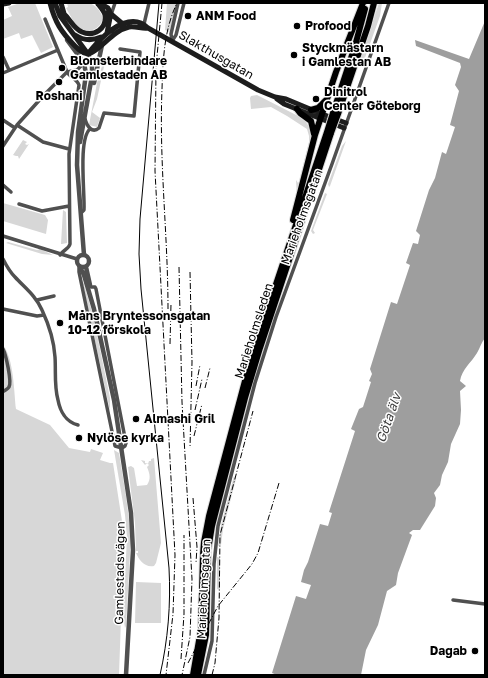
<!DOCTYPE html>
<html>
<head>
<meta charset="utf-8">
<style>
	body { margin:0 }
	#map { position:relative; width:488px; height:678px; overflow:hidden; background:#fff; font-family:"Golos Text",sans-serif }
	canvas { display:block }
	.frame { position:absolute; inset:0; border:4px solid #000; pointer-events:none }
</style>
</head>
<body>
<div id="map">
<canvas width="488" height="678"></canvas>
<div class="frame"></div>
</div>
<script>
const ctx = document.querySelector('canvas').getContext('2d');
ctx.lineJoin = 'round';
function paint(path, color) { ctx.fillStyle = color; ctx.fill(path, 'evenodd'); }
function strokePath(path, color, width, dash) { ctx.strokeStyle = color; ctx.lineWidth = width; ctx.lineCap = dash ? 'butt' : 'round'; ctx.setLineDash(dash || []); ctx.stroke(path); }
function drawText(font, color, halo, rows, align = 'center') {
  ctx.font = font + ' "Golos Text",sans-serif'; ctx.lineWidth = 3; ctx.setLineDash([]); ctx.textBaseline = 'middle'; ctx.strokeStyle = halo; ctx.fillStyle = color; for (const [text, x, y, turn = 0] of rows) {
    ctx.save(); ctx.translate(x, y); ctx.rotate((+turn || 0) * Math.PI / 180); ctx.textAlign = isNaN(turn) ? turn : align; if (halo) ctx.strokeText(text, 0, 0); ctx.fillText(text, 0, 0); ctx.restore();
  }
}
paint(new Path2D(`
	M20,3H35L53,47L41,53L32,35L21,39L19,33L3,39V20L12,16L8,7Z
	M67,3H90C94,5 98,8 100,12C108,22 94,34 84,30V31L76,25V24H75L66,8L68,7Z
	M167,3H177V8L169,32L165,30Z
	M379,3H382L380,16L362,66L358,64Z
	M104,59L105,62L97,99L92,112L100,118L97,127L89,125L97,83Z
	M257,95L304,119L311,130L312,136L297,197L296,180L298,183L299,182L309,142V136L307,129L287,116L271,107L251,109L250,98L251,96Z
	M23,140L27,142L25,144L27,145L29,144L19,159L18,156H16L13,155Z
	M346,141L330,186L329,187L328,184L342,146Z
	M325,193L327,194L313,230L315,233L313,234L311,231Z
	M3,203L45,215L48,220L46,234L3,221Z
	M63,210L66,212L67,243L62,244H61Z
	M8,242L37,250L40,249L53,255L42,254L6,243Z
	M82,280L84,284L93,315L110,398V411Z
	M3,345C14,359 14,392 16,409L50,425L69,448L90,452L91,449L103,453L100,460L110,463H113L124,534L119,675H3Z
	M114,450L119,453L126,496L131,536L126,626L125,628L123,615L127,537L125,515Z
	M154,458L161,543L156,563L154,566C145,568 139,560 136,553H138V551H136L135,523L128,467L131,466L134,468L137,486L147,485C151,479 150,474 147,467L149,465L147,463L145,465L141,460L145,461V463L148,464L149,461H151V459Z
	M234,476L236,479L223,529L221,545L218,546L221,525Z
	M217,557L220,558V590L217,589Z
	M136,582L161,583V623H135Z`), '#d7d7d7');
paint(new Path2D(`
	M485,21V338C481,343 480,348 477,353C471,363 462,369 460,381L466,386L460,391L461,410L460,424L451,444L448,462L442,475L440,485L434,493L436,498L435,506L420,530H413L409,533L412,535L398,573L396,585L387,591L378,625L366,650L361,675H277L272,673L296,596L306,599L311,585L301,582L304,570L308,562L320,524L328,526L332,513L329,512L355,431L351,429L359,409L363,407L371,382L369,381L372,374L370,369L391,302L397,304L410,265L406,263L413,243L418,244L420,235L416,231L429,190L435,178L442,152L446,154L455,127L450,125L459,91L455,85L461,67L460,63L416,46L415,40L469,59Z`), '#9e9e9e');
const trunk = new Path2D(`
	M297,109L300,113L311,121L314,134
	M311,110L318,108L325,101
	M333,113L355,46L365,9
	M338,114L368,26L374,3
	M293,220L315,135L336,72L363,3
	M193,675L201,629L203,555L204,542L209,516L250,362L327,132
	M198,675L206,635L208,550L212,526L245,398L260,348L331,133`);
strokePath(trunk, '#dbdbdb', 8);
strokePath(new Path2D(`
	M111,15L115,3
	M45,19L67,72C70,77 77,79 79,85L69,154L70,244C69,249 63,250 60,255
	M144,24L149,3
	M172,41L176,35L184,3
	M172,41L171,34L178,3
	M3,57L9,70
	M3,73L58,50
	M85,119C87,126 92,134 99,128L104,113L134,116L140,52L120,49
	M3,120L15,128
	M17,125L43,142L69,149
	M3,146L17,125L44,95L67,72L77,70L84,63
	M3,185L11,192
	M19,204L42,211L69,206
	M81,213L84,210C85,194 78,139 90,129
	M3,236L77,259
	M3,259C6,265 10,272 15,277C25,288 36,296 42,310C49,325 54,341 55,357C56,371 54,386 58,400C60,411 66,422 78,425
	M79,266V272L115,446L122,448L125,446L126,443L96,289L95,287H91
	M37,300L54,296
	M3,309L37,316L44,315
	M3,349C6,355 12,382 9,387C8,389 5,390 4,391
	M453,600L485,604
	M204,675L212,641L214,564L218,526L255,383L276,317L332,164L389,3`), '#505050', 3.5);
strokePath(new Path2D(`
	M67,40L84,63L86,74L78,132L77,165L84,255
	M94,83L102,45
	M80,142L92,76V66L88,54
	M77 261a6 6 0 1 1 12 0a6 6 0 1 1-12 0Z
	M80,267L84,275L94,309L114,400L131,513L133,550L126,675
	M86,267L90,285`), '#505050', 4.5);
strokePath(new Path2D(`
	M50,3C55,22 61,32 75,46C79,50 82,53 88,54
	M55,3L60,16L88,54
	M61,3L65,17
	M3,4L9,3
	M98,4H101L108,8L111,14L124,25
	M64,14C71,20 73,28 82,32C94,37 107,29 105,15C104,11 101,8 98,4
	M107,33L110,18L108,12
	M75,35C84,41 92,41 101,37
	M88,54C92,48 96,44 101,39C113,27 133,13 148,28L258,90L275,97L286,99L322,114L346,123
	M89,54C104,47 112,31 129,27C136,26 142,29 148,28
	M277,99L284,104L344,128`), '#1d1d1d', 5);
strokePath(trunk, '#000', 6);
strokePath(new Path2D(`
	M159,3L140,219L139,254L141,289L169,568C171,604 168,640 160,675`), '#000', 1);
strokePath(new Path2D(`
	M162,3L156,67L155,171L175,555L173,614L166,675
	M482,3L485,4
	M179,267L182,402L192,579L190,637L182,675
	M190,272L192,362L190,448
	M168,309C168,235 159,163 162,89C163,59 164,30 177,3
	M170,344L171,304
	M196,386L200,365
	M205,388L210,368
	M195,410L202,379
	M194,436L202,404
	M193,498L197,547L196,563
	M181,659L184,614V535
	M188,663L218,606L252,564L258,553L279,483
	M212,675L215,663L219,618L220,535L253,411`), '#000', 1, [6, 2, 1, 2]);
const trunkBridge = new Path2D(`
	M327,132L333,113
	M331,133L338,114`);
strokePath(trunkBridge, '#dbdbdb', 8, []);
strokePath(trunkBridge, '#000', 6);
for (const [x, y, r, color] of [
	[188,16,4,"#000"],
	[297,26,4,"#000"],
	[294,55,4,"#000"],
	[62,68,4,"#000"],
	[59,82,4,"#000"],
	[316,99,4,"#000"],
	[60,323,4,"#000"],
	[136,419,4,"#000"],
	[79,438,4,"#000"],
	[475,651,4,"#000"]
]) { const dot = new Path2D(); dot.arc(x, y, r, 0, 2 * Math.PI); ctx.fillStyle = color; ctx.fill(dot); strokePath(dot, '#fff', 1.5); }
drawText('bold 12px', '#000', '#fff', [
	["ANM Food",196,16],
	["Profood",305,26],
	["Styckmästarn",302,48],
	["i Gamlestan AB",302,62],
	["Blomsterbindare",70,61],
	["Gamlestaden AB",70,75],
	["Dinitrol",324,92],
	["Center Göteborg",324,106],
	["Roshani",59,96,"center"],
	["Måns Bryntessonsgatan",68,316],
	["10-12 förskola",68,330],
	["Almashi Gril",144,419],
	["Nylöse kyrka",87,438],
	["Dagab",467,651,"right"]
], 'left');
drawText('12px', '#000', '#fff', [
	["Slakthusgatan",216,55,30],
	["Marieholmsgatan",302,217,-70],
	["Marieholmsleden",254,331,-72],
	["Gamlestadsvägen",120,573,-89],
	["Marieholmsgatan",204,589,-87]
]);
drawText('italic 13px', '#3f3f3f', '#fff', [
	["Göta älv",389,418,-71]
]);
</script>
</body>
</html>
